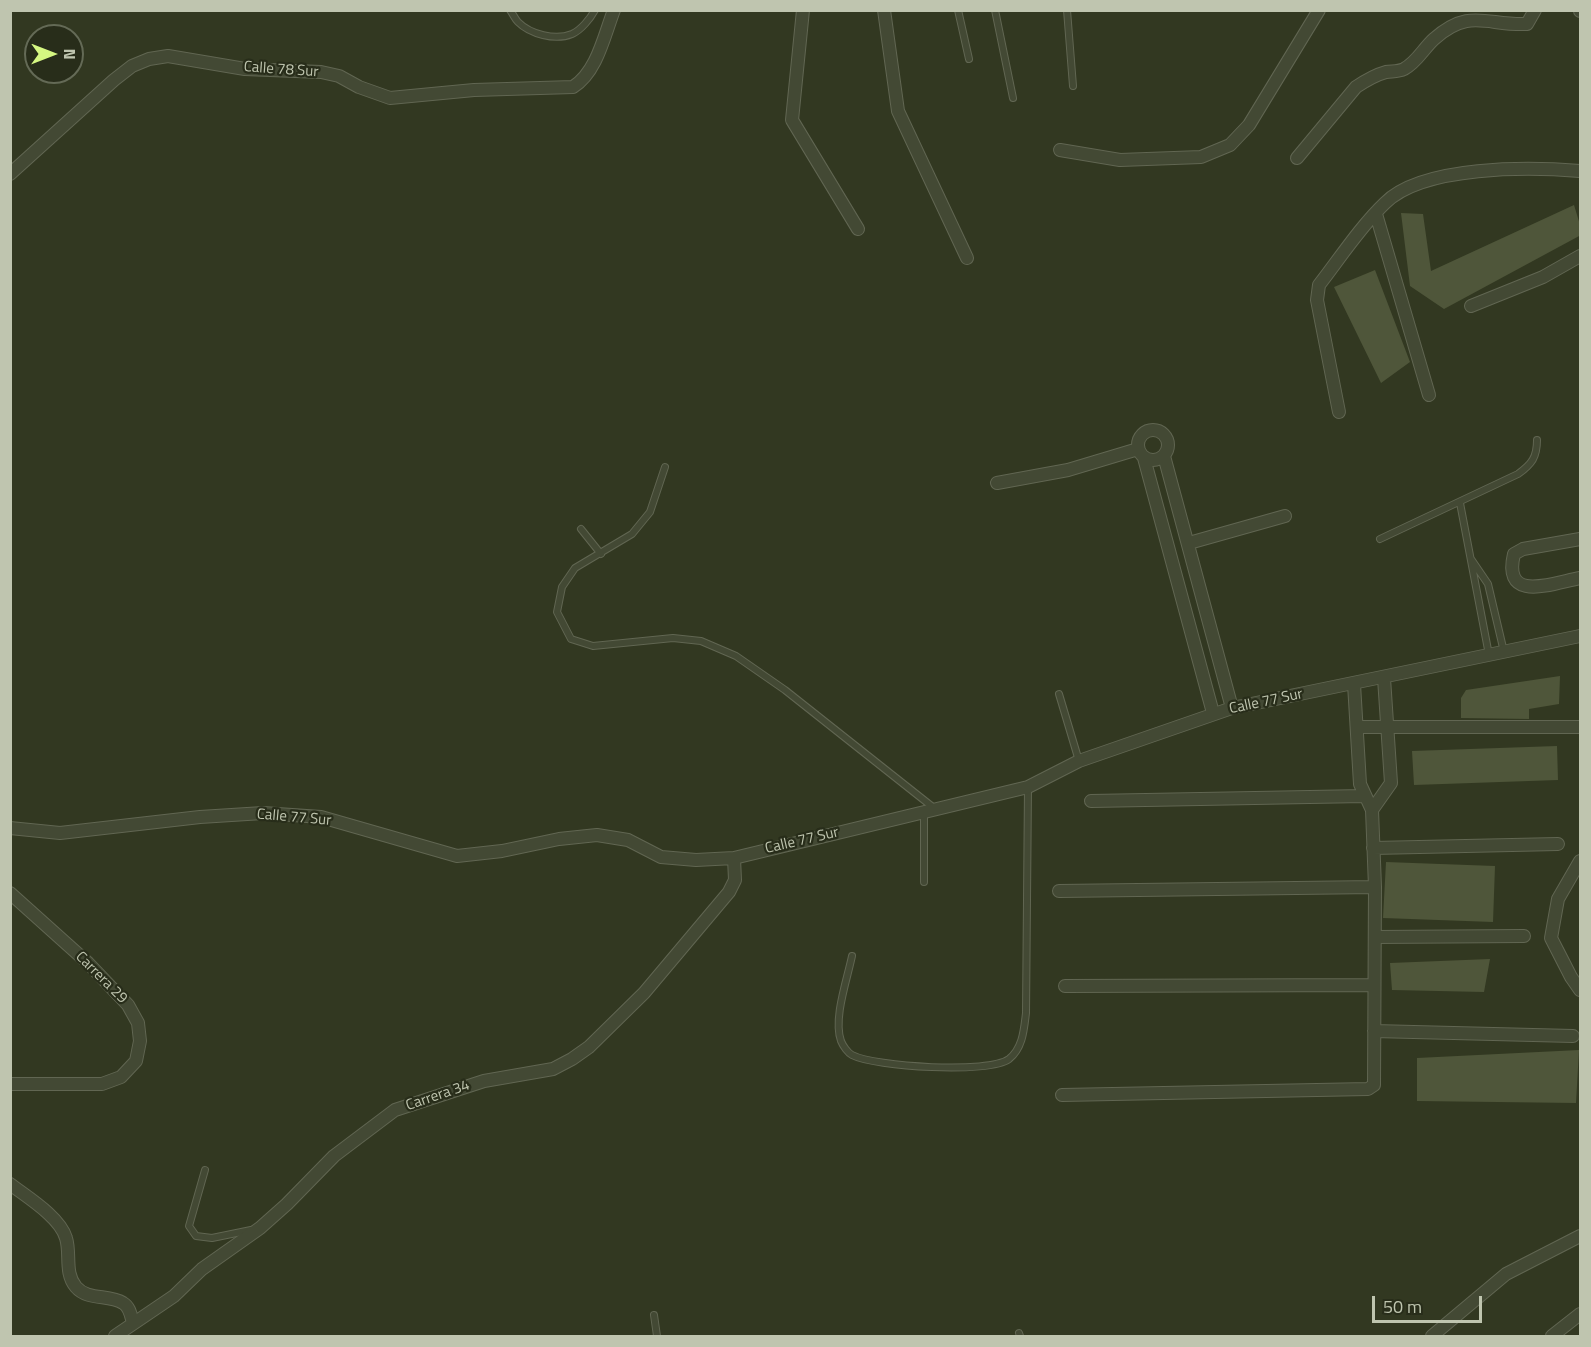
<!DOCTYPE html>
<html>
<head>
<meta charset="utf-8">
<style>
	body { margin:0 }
	#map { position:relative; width:1591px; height:1347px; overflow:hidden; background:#323821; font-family:"Titillium Web",sans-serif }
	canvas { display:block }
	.frame { position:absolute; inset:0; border:12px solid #bfc5af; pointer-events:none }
	.north { position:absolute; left:24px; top:24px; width:60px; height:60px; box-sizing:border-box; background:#282d1a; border:2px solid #646a56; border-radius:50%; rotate:90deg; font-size:16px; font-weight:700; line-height:24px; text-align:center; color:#bfc5af }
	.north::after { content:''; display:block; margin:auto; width:21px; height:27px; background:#d5f782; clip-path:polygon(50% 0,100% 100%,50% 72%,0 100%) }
	.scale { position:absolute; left:1372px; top:1296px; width:110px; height:27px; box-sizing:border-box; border:3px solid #bfc5af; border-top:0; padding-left:8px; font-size:18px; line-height:21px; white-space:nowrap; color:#bfc5af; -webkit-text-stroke:4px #282d1a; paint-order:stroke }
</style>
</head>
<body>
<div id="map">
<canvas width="1591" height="1347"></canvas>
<div class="frame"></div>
<div class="north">N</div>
<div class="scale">50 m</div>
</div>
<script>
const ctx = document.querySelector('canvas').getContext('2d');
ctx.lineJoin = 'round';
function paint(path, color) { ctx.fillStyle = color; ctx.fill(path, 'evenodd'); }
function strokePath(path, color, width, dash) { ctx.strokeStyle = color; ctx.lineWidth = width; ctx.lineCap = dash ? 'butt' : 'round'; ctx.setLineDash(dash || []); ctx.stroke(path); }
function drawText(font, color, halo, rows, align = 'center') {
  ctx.font = font + ' "Titillium Web",sans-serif'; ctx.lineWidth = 4.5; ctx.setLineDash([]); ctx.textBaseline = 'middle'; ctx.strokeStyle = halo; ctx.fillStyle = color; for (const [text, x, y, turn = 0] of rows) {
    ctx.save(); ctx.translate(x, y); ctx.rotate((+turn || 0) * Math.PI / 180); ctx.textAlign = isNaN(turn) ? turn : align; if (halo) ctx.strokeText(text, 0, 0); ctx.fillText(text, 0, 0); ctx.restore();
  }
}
paint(new Path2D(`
	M1574,205L1581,228V235L1444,309L1410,286L1401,213L1423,214L1431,271Z
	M1375,270L1410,362L1381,383L1334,287Z
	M1560,676L1559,704L1529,709V719L1461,718V698L1466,690Z
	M1557,746L1558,780L1414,785L1412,751Z
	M1386,862L1495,866L1493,922L1383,918Z
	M1490,959L1484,992L1392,990L1390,963Z
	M1579,1050L1576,1103L1417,1101V1058Z`), '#4f563a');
const lane = new Path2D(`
	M510,10C513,14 515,19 518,22C530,34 555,41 572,34C581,30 590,19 595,10
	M958,10L969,59
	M995,10L1013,98
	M1067,10L1073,86
	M665,467L650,512L632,534L575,568L562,587L557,612L571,639L593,646L673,638L701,641L736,656L785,690L934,808
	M1460,503L1489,655
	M581,529L601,554
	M1380,539L1518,474C1532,464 1537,457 1537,440
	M1471,559L1488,584L1504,652
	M1059,694L1079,761
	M924,813V882
	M852,956C847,980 833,1019 841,1041C843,1046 848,1053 852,1055C875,1067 989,1074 1009,1059C1023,1048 1024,1029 1026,1013L1028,787
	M205,1170L189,1226L196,1236L212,1238L251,1230
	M654,1315L657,1336
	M1019,1333L1020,1336`);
const street = new Path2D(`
	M803,10L792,120L858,229
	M884,10L898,111L967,258
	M1580,10V11
	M1060,150L1120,160L1201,157L1230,145L1249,125L1319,10
	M1297,158L1356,87C1365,81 1375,75 1386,72C1392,71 1398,72 1404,69C1417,62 1423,49 1434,39C1470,7 1487,26 1527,24L1535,10
	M10,174L114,80L132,66L149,59L168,56L245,69L321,72L339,76L359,87L390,98L474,90L573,87C597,72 604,36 614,10
	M1376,214L1429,395
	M1471,306L1543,277L1580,256
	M1339,412L1317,300L1319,285C1340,258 1360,227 1385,203C1423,165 1530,167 1580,171
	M1138 445a15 15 0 1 1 30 0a15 15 0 1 1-30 0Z
	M1164,456L1232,708
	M1144,458L1213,713
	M997,483L1068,470L1138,449
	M1580,539L1523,549L1514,554C1502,604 1553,583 1580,578
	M1189,543L1285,516
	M1357,727H1580
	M1091,801L1364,796
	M1372,810L1391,783L1384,678
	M10,828L60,833L200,817L263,813L321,817L457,856L502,851L559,839L597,835L628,840L661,857L696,860L734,858L1028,787L1079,761L1232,708L1580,636
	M1373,848L1558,844
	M1580,861L1558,899L1551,938L1571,977L1580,990
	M1059,891L1375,887
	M10,893L88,963L128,1005L138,1023L140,1041L136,1061L121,1077L102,1084H10
	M1375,937L1524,936
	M1065,986L1374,985
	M1374,1031L1573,1036
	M1062,1095L1368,1089L1374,1085L1375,887L1372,810L1360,784L1354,684
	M10,1184C27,1197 60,1217 66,1238C71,1254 64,1273 76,1287C88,1301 109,1294 123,1303C130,1307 131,1316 133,1323
	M115,1336L174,1296L202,1269L260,1228L287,1204L334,1156L395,1110L484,1081L553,1069L572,1059L589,1047L644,993L729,892L735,880L734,858
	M1432,1336L1506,1274L1580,1236
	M1552,1336L1580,1314`);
strokePath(lane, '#616652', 8);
strokePath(street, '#616652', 14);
strokePath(lane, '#434934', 6);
strokePath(street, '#434934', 12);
drawText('15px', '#bfc5af', '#282d1a', [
	["Calle 78 Sur",281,70,4],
	["Calle 77 Sur",1266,702,-12],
	["Calle 77 Sur",294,818,5],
	["Calle 77 Sur",802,841,-13],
	["Carrera 29",101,978,45],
	["Carrera 34",438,1096,-19]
]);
</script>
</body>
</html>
